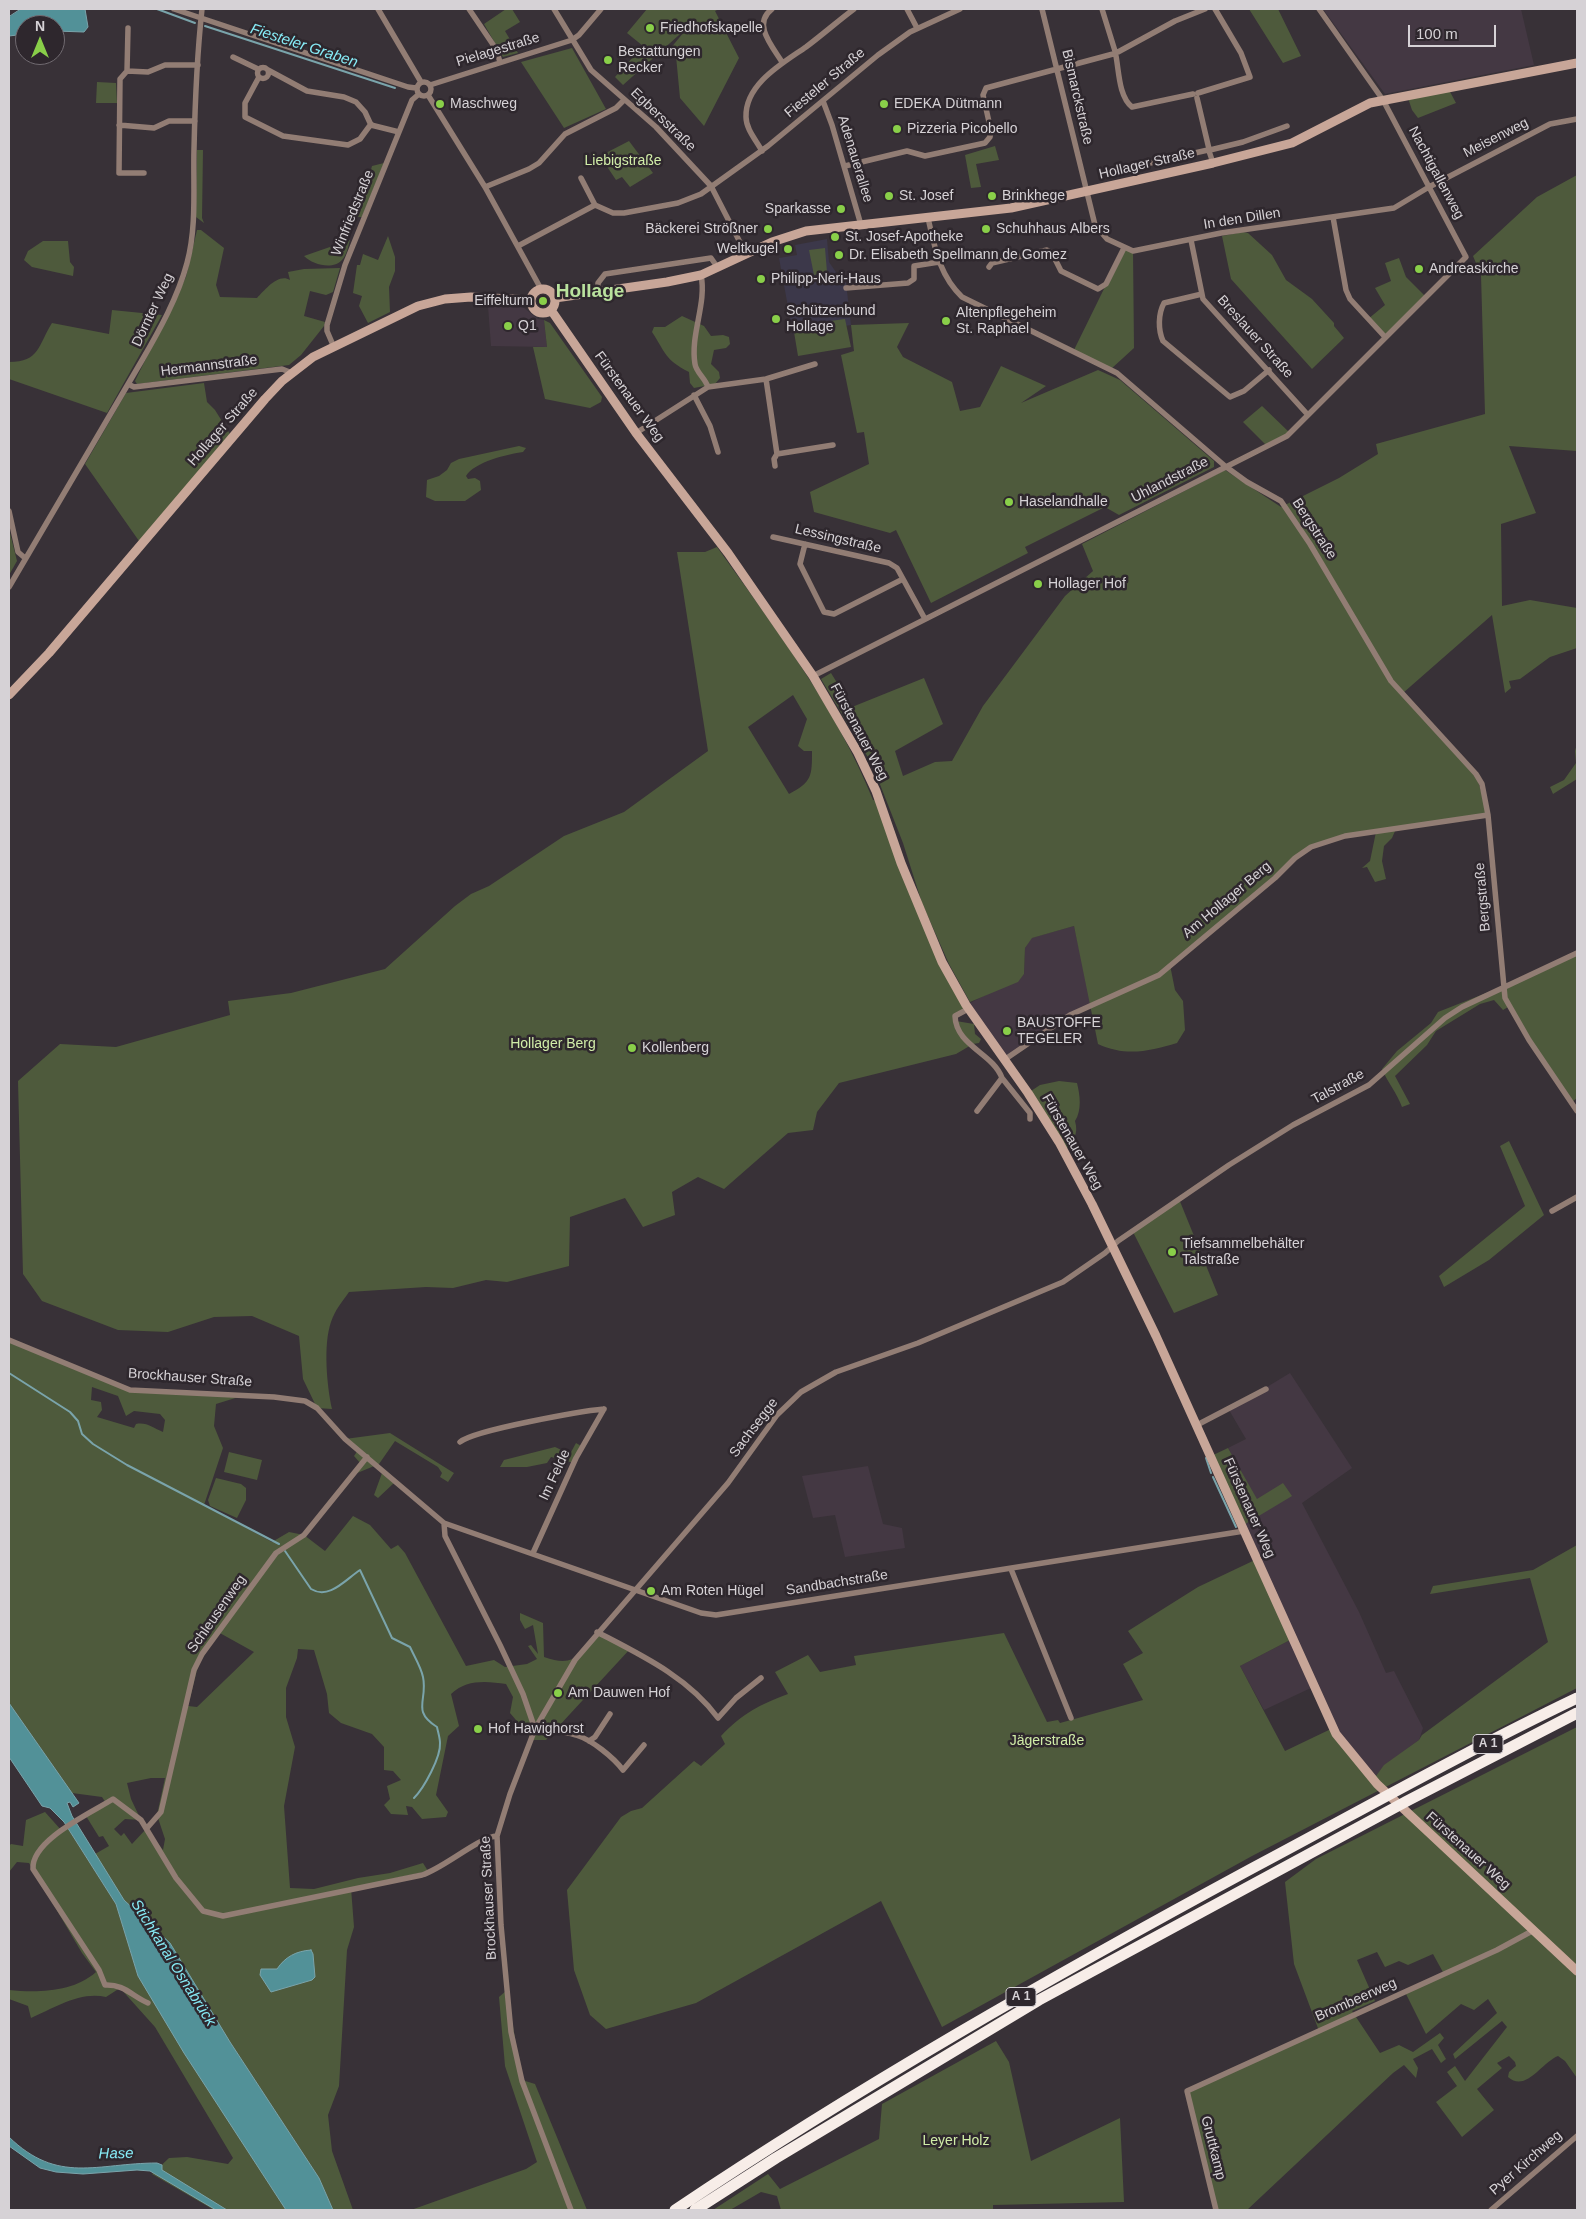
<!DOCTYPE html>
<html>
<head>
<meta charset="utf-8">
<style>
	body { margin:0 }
	#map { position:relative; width:1586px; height:2219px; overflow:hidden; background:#383137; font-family:Helvetica,sans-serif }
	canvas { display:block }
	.frame { position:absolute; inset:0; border:10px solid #d6d2d6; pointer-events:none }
	.north { position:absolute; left:15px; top:15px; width:50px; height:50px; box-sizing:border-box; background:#2e272d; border:1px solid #716b71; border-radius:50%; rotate:0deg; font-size:14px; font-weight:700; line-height:20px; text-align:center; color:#d6d2d6 }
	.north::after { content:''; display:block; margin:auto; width:18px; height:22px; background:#89cf49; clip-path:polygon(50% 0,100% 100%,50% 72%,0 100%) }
	.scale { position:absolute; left:1408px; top:25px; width:88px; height:22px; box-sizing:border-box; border:2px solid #d6d2d6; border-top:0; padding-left:6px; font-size:15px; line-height:18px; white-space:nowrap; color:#d6d2d6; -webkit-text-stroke:4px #2e272d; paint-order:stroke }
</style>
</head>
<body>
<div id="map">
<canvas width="1586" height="2219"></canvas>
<div class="frame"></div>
<div class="north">N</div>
<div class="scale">100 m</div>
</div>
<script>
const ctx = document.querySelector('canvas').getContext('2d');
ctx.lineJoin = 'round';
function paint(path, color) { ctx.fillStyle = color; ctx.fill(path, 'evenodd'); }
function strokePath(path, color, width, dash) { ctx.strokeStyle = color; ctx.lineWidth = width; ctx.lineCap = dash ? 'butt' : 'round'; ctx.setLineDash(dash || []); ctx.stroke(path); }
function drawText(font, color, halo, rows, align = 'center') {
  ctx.font = font + ' Helvetica,sans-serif'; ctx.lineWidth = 5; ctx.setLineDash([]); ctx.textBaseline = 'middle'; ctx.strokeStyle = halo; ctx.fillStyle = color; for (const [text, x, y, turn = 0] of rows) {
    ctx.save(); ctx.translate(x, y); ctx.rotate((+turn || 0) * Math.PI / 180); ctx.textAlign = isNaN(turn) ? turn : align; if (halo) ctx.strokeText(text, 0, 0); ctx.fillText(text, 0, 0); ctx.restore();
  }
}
paint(new Path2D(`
	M1323,9H1521L1534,65L1385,94Z
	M488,306L523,307L538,319L544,320L547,347L491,346Z
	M1074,926L1092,1004L1004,1060L966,1005L995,990L1018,981L1024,974L1025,948L1031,938Z
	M1290,1373L1352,1468L1302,1503L1359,1612L1386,1673L1394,1671L1423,1728L1419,1740L1384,1766L1376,1776L1336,1734L1313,1687L1264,1710L1240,1666L1292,1639L1242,1526L1257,1500L1228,1448L1246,1439L1229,1410Z
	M868,1466L883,1524L902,1528L905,1548L845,1557L835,1515L813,1518L802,1476Z`), '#443843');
paint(new Path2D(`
	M827,239L829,262L840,278L846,283L851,325L793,334L779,258L797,255L795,245Z`), '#3c384a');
paint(new Path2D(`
	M506,9H512L520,22L505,31L518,53L503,57L484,24Z
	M647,9H719L715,11L739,58L704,126L680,98L676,56L670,49L688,27L623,85L615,77L643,46L627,33Z
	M1249,9H1278L1301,56L1283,63Z
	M572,48L606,109L564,128L521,62Z
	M97,82L116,83L117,103H96Z
	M1448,88L1456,103L1418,118L1412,110L1407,95Z
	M629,141L653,173L630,187L622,177L616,180L600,156Z
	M995,146L999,160L976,164L981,187L971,188L965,155Z
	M197,150H203L202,218L204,223L196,217Z
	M384,163L362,217H358L372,166Z
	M1577,175V451L1509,446L1536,513L1501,524L1502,606L1530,600L1577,608V648L1550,657L1520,679L1509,681L1511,688L1505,693L1492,615L1403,693L1476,774L1488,815L1396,829L1392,838L1384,846L1382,861L1386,879L1375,882L1367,867L1362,868L1370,861L1376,832L1345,836L1311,847L1170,965L1175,990L1183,1001L1185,1030L1177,1043C1150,1051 1126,1057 1098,1044L1074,926L1032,938L1025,948L1024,974L1018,982L970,1002L949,964L922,903L903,843L872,764L821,679L831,673L852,707L924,678L943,724L895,751L903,776L935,762L952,761L983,706L1065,596L1093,571L1082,544L1225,470L1281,507L1339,478L1378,454L1376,444L1485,414L1481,275L1473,256L1537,197Z
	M197,230H201L224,248L216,285L220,297L257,298C265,290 278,273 290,280L288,272L304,269L340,268L333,292L326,295L310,291L304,316L325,322L324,326L301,355L289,365L137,384L135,381L186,277Z
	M1243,232L1248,233L1272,255L1286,280L1312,299L1334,323V326L1344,338L1312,369L1231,279L1222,236Z
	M388,236L395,257V271L389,287L390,312L368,323L359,306L362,296L353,293L357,265H360L363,254L378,260Z
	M350,240C348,246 347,255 342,260C333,270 313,265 304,256Z
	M43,241H68L70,262L74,267L73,276L32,267L24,260L28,251Z
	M825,248L827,272L814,275L809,250Z
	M1124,248L1133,251L1134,348L1111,369L1073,352Z
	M1399,258L1406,277L1425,296L1385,337L1368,319L1385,305L1375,288L1391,281L1385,263Z
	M112,310L162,315L107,413L9,379V362C40,362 38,345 52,323L109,334Z
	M682,316L704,326L711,336L723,335L729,337L730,344L726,348L714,350L711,364L719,372L720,378L715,384L694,388L690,383L689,372C664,359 666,353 652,332L654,327H665Z
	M845,319L851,347L798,356L793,326Z
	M544,320L550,323L602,397L601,402L590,408L545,399L533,347H547Z
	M909,323L897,347L903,357L952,382L960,411L980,407L1001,366L1046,386L1021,403L1098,370L1120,380L1214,461V467L1119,515L1105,507L1025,547L1028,553L931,603L896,530L890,533L814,512L810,492L869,464L864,432L857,433L841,355L854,351L851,325Z
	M204,383L207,402L215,410L230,434L139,541L85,464L126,393Z
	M1262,406L1290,433L1267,446L1243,422Z
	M519,446L526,448L523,452C508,454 474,462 466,476L468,479L475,478L480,481L481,490L465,501H435L426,497L427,480L439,476L447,470L451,463L459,459Z
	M9,529L17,561L9,575Z
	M717,547C774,627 836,707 873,800L879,801L901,863L968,1009L955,1016L956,1021L974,1024L975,1034L981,1039L979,1043L973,1044L956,1054L839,1083L817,1112L813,1130L788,1133L724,1189L698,1177L672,1192L675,1215L643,1227L625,1198L570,1217L569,1266L507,1282L486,1280L453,1288L426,1287L349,1292C342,1302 335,1310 331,1322C323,1345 327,1386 332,1409L317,1408L303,1379L299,1336L252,1316L214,1317L168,1332L118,1330L42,1301L23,1274L18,1081L60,1044L116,1047L230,1015L228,1001L291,993L385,969L455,906L471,894L489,886L564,836L624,812L708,751L677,552H705ZM793,695L807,719L798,746L804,751H812C812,776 812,782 789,794L748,727Z
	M1577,744V779L1553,794L1550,787L1564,780L1576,763L1575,751Z
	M1577,953V1098L1572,1102L1508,1007L1503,1010L1494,1000L1480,1004L1436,1031L1427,1045L1395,1076L1410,1104L1402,1107C1397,1093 1388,1083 1382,1069L1397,1051L1431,1023L1438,1012L1504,986Z
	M1059,1081L1077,1083C1080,1095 1082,1110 1075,1121C1079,1134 1073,1142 1064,1151L1028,1093L1040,1085Z
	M1509,1141L1544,1215L1489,1260L1444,1287L1439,1276L1525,1206L1500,1146Z
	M1179,1199L1218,1295L1174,1313L1133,1232Z
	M9,1340L130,1390L245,1395L216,1404L214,1426L223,1448L204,1505L272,1542L289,1532L304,1535L325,1551L353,1516L370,1525L391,1549L398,1545L405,1553L466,1666L494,1660L505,1667L527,1664L537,1659L528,1646L531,1645L538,1654L533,1625L525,1629L520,1620V1613L543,1623L544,1657C575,1668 579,1655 597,1632L630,1649L546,1740H533L510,1713L513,1697L506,1684C487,1681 466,1679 451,1694L459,1726L448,1736L436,1795L448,1812L446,1817L422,1819L412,1807L406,1806L408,1815L391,1814L384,1805L390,1799L387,1786L401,1780L393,1771L384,1770V1747L372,1734L341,1723L329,1713L327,1694L314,1650L298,1649L297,1658L286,1688V1717L295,1747L284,1806L290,1888L314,1889L358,1878L390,1873L423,1863L428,1871L351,1888L354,1927L347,1950L339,2086L328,2115L332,2151L353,2210H333L319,2178L230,2042L170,1943L124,1900L95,1854L109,1846L103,1836L99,1837L86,1816L106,1803L102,1797L72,1793L9,1703ZM92,1387L118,1396L126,1416L134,1411L160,1414L165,1420L163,1432C153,1428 147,1422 136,1424L134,1428L97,1417L102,1410L101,1402L91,1400ZM218,1632L254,1652L197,1707L188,1706L198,1666ZM151,1778H165L157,1815L165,1839L163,1850L147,1828L132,1844L124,1833L121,1836L114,1829L125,1819L141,1820L131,1799L127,1783Z
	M390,1433L454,1473L448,1482L440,1477L442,1473L438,1467L395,1441L379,1464L350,1476L361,1464L354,1456L358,1450L345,1439Z
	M576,1443L583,1447L574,1463L551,1457L547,1463L527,1467H500L504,1460L555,1447L570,1454Z
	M1228,1448L1257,1499L1283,1483L1292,1496L1242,1526L1211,1456Z
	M229,1452L262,1460L257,1480L224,1472Z
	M382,1473L394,1483L378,1498L374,1495Z
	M216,1478L241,1484L246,1488V1500L237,1518L210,1506L208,1500Z
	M1577,1545V1688L1252,1856L942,2027L881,1901L696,2003L606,2029L590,2015L574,1970L567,1890L621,1817L631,1811L642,1808L694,1761L701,1766L725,1744L721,1736C743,1713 759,1705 788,1694L775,1672L808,1655L820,1672L856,1665L854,1656L1004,1633L1047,1722L1058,1720L1060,1723L1143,1700L1123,1664L1143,1653L1128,1631L1198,1587L1257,1559L1292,1639L1240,1666L1285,1751L1333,1728L1376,1776L1384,1765L1419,1740L1422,1735L1548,1642L1530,1578L1430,1594L1433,1586L1533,1570Z
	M1577,1727V2078L1565,2061L1558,2056C1542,2062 1526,2093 1508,2077L1509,2072L1516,2066L1515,2062L1509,2056L1497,2063L1502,2068L1477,2089L1494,2110L1462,2137L1436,2102L1457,2086L1447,2072L1455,2066L1465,2081L1507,2027L1502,2021L1455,2059L1453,2054L1497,2013L1488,1999L1474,2010L1461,2004L1426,2034L1405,1992L1444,1974L1433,1954L1408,1965L1399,1961L1385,1967L1377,1952L1357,1960L1375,2001L1352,2011L1380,2053L1399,2045L1413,2052L1440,2033L1444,2038L1438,2045L1446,2059L1441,2063L1432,2049L1413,2059L1418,2068L1416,2078L1404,2065L1393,2073L1247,2210H1216L1188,2092L1319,2031L1294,1964L1285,1882L1316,1859Z
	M45,1812L62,1831L67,1827L116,1904L138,1976L286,2210H214L152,2174L169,2158L187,2157L228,2164L233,2158L155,2027L120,1988L106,1997C80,1991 54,2008 31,2018L28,2006L9,1999V1990C38,1993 74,1992 96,1972L82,1953L29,1863L17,1862L9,1872V1846L11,1844L23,1846L26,1820Z
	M507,1990L522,2080L535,2084L587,2210H411L526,2169L537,2162L505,2066L499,1997Z
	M996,2041L1009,2062L1031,2161L1120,2118L1124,2202L993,2205V2210H781L777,2196L761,2192L730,2210H713L768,2174L780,2189L879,2139L882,2104Z`), '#4e5a3c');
const water = new Path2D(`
	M21,9H85L88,27L84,32L55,31V25H25V34L9,36V17Z
	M9,1703L79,1803L73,1807L70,1802L67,1803L72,1816L124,1900L170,1943L230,2042L319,2178L333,2210H286L184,2053L138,1976L116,1904L64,1822L50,1808L42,1806L9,1757Z
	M311,1950L313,1954L315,1977L312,1980L271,1992L260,1975L261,1969H277C285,1957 296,1951 311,1950Z
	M9,2137C58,2185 97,2163 157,2163L162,2165V2170L227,2210H216L150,2171L137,2170L83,2174L56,2172L40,2168L9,2146Z`);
paint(water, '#529198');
strokePath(water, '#7aa4ab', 1);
strokePath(new Path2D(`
	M157,9L195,23
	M205,26L395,88
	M9,1373L70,1412L78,1421L82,1434L93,1444L127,1465L279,1544
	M1206,1458L1211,1473
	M1213,1477L1236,1527
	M285,1551L311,1589C329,1600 345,1580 360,1570L392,1638L410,1647C414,1656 421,1667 423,1677C428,1700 411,1711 437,1727C438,1732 440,1738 440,1743C441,1757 424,1788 414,1798`), '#7aa4ab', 2);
strokePath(new Path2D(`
	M174,9L408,87L416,88
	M378,9L421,82
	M469,9L496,49L500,62
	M554,9L591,70L656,127L711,186L746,254
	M772,9C752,24 772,46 782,62
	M907,9L917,28
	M1042,9L1095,225L1107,239L1133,251L1221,233L1394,208L1429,187L1550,124L1577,119
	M1102,9L1115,51
	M1118,52L1175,21L1205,9
	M1116,56C1119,72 1119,97 1132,107L1193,94
	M233,57L258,69
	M257.5 73a5.5 5.5 0 1 1 11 0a5.5 5.5 0 1 1-11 0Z
	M268,70L307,91L344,97L356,102L365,112L371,125L399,132
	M127,71L120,79L119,173H144
	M127,71L148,72L165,65H198
	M127,71L128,28
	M259,77L245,103V117L283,136L348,145L360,139L371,124
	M417 89a7 7 0 1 1 14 0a7 7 0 1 1-14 0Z
	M430,85L572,40L579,35L601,9
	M1198,93L1250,77L1241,53L1215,9
	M428,95L485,187L541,289
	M1197,98L1209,149
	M823,101L832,125L861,225
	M119,125L154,128L169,121H195
	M1210,150L1243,142L1287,126
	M762,151C756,140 746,129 746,117C745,84 783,63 806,47C822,35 838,21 854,9
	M1209,151L1213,163
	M845,166L907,151L925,156L985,143L990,137L991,131L983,95L986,88L1113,54
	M1110,172L1208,150
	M581,178L595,205
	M485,187L529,169L539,163L565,134L616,108L624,100
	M1333,217L1346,290L1350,299L1385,337
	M928,218C935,248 939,275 962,297L1117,373L1225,466L1247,482L1281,501L1310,544L1391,681L1476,774L1482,784L1488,815L1505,998L1529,1040L1577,1111
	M1191,240L1203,299L1308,415
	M518,246L595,205L613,213H624L678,203L701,194L768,146L878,55L910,32L960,9
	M989,267L992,263L1047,250L1052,253L1061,271L1098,289L1106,284L1124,248
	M701,275C707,304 690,334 695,364C696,372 705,378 708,387
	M846,288L908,283L914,279V266L939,262
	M598,292V283L605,274L711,258L718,268
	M1202,294L1164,303C1158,314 1158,330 1163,341L1230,397L1244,391L1269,370
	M333,345L327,331V325L345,265L412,100L419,94
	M766,379L777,454L774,459L775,466
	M128,384L134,387L282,369L292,373
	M694,395L710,426L718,452
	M636,433L708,387L766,379L815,364
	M777,454L833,445
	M9,511L18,552L25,558
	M773,537L889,563L897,568L925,619
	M805,544L800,564L824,612L834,614L903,579
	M9,587L141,362C159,331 178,297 187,263C197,226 193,186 194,149C195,103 197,55 202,9
	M813,676L1287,436L1466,257L1383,100L1319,9
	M968,1009L955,1016C956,1046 993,1053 1002,1078L977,1111
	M1004,1060L1070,1015L1159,975L1275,878L1295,858L1311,847L1345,836L1488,815
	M1002,1078L1030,1113V1119
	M1552,1211L1577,1197
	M9,1340L130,1390L274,1397L305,1401L317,1408L345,1439L444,1523L701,1613L716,1615L1244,1531
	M1197,1425L1266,1389
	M460,1442C474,1430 582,1411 604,1409
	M444,1523L445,1536L500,1645L523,1694L535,1729
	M533,1553L576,1458L604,1409
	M1011,1569L1071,1718
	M597,1632C641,1655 688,1677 718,1718L736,1698L761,1678
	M539,1723C553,1732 561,1731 576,1735C592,1740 613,1757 623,1770L644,1745
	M589,1741L595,1737L610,1714
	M147,1828L161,1812L194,1670L202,1654L276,1553L304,1535L367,1457
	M148,2003C132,1996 124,1984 105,1985L99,1970L33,1869C31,1840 91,1813 113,1799L141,1820L176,1878L203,1911L223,1916L422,1875C444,1868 479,1837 497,1836
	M571,2210L522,2081L511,2032L501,1925L497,1836L510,1794L535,1729L575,1660L728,1483L777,1415L801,1392L836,1372L918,1343L1063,1282L1105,1253L1118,1241L1229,1165L1293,1125L1369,1085L1445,1018L1462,1007L1577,953
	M1216,2210L1187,2091L1497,1950L1534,1930
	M1491,2210L1577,2136`), '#927d74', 5.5);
strokePath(new Path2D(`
	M531 301a12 12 0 1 1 24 0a12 12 0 1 1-24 0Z
	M555,298L667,282L701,275L772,242L806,231L1011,208L1213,163L1292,143L1370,103L1577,63
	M551,310L636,433L728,553L813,676L858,753L876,791L901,863L942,962L966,1005L1028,1093L1059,1142L1092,1204L1156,1336L1336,1734L1377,1784L1577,1971
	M9,695L49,653L265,399L282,381L313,357L418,306L445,299L471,297L531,300`), '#c8a698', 9);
strokePath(new Path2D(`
	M675,2210C860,2086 1053,1976 1249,1870C1358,1812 1466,1751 1577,1698
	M695,2210L776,2158L1039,2000L1407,1801L1577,1713`), '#f7ede8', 11);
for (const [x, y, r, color] of [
	[650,28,5,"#89cf49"],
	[608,60,5,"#89cf49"],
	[440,104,5,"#89cf49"],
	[884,104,5,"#89cf49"],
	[897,129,5,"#89cf49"],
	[889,196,5,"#89cf49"],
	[992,196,5,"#89cf49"],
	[841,209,5,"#89cf49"],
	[768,229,5,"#89cf49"],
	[986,229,5,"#89cf49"],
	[835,237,5,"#89cf49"],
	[788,249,5,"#89cf49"],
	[839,255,5,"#89cf49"],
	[1419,269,5,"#89cf49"],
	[761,279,5,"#89cf49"],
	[543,301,5,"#89cf49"],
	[776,319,5,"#89cf49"],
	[946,321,5,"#89cf49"],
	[508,326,5,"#89cf49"],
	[1009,502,5,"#89cf49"],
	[1038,584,5,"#89cf49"],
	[1007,1031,5,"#89cf49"],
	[632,1048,5,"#89cf49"],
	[1172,1252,5,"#89cf49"],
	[651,1591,5,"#89cf49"],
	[558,1693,5,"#89cf49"],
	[478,1729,5,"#89cf49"]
]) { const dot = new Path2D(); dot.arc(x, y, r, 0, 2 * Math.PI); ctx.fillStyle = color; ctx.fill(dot); strokePath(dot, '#2e272d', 2); }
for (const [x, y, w] of [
	[1488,1744,30],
	[1021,1997,30]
]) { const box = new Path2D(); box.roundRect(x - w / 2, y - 9.5, w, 19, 4); ctx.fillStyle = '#2e272d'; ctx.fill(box); strokePath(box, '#d6d2d6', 1); }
drawText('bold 12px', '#d6d2d6', null, [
	["A 1",1488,1744],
	["A 1",1021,1997]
]);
drawText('14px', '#d6d2d6', '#2e272d', [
	["Friedhofskapelle",660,28],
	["Bestattungen",618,52],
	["Recker",618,68],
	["Maschweg",450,104],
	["EDEKA Dütmann",894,104],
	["Pizzeria Picobello",907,129],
	["St. Josef",899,196],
	["Brinkhege",1002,196],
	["Sparkasse",831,209,"right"],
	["Bäckerei Strößner",758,229,"right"],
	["Schuhhaus Albers",996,229],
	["St. Josef-Apotheke",845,237],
	["Weltkugel",778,249,"right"],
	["Dr. Elisabeth Spellmann de Gomez",849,255],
	["Andreaskirche",1429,269],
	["Philipp-Neri-Haus",771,279],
	["Eiffelturm",533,301,"right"],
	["Schützenbund",786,311],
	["Hollage",786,327],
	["Altenpflegeheim",956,313],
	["St. Raphael",956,329],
	["Q1",518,326],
	["Haselandhalle",1019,502],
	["Hollager Hof",1048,584],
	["BAUSTOFFE",1017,1023],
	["TEGELER",1017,1039],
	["Kollenberg",642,1048],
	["Tiefsammelbehälter",1182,1244],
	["Talstraße",1182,1260],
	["Am Roten Hügel",661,1591],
	["Am Dauwen Hof",568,1693],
	["Hof Hawighorst",488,1729]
], 'left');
drawText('14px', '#d6d2d6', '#2e272d', [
	["Pielagestraße",498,50,-17],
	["Fiesteler Straße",825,83,-40],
	["Bismarckstraße",1077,97,77],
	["Egbersstraße",663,120,44],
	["Meisenweg",1496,138,-27],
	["Adenauerallee",855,159,73],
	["Hollager Straße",1147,164,-13],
	["Nachtigallenweg",1436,173,62],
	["Winfriedstraße",353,213,-68],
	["In den Dillen",1242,219,-9],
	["Dörnter Weg",153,310,-65],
	["Breslauer Straße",1255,337,48],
	["Hermannstraße",209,366,-7],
	["Fürstenauer Weg",629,397,54],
	["Hollager Straße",223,427,-49],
	["Uhlandstraße",1170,480,-27],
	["Bergstraße",1314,529,57],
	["Lessingstraße",838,539,13],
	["Fürstenauer Weg",859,732,62],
	["Bergstraße",1483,897,-95],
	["Am Hollager Berg",1227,900,-40],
	["Talstraße",1338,1087,-29],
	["Fürstenauer Weg",1072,1142,60],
	["Brockhauser Straße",190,1378,4],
	["Sachsegge",754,1428,-53],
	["Im Felde",555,1475,-65],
	["Fürstenauer Weg",1249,1508,66],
	["Sandbachstraße",837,1583,-9],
	["Schleusenweg",217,1614,-55],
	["Fürstenauer Weg",1468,1851,42],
	["Brockhauser Straße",489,1898,-93],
	["Brombeerweg",1356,2000,-24],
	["Gruttkamp",1213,2148,76],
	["Pyer Kirchweg",1526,2163,-41]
]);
drawText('14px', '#d1eda8', '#2e272d', [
	["Liebigstraße",623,161],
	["Hollager Berg",553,1044],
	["Jägerstraße",1047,1741],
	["Leyer Holz",956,2141]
]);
drawText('italic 15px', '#87ecf7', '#2e272d', [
	["Fiesteler Graben",304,46,18],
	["Stichkanal Osnabrück",173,1963,58],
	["Hase",116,2154,-1]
]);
drawText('bold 19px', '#bae29e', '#2e272d', [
	["Hollage",590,292]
]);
</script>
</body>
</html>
